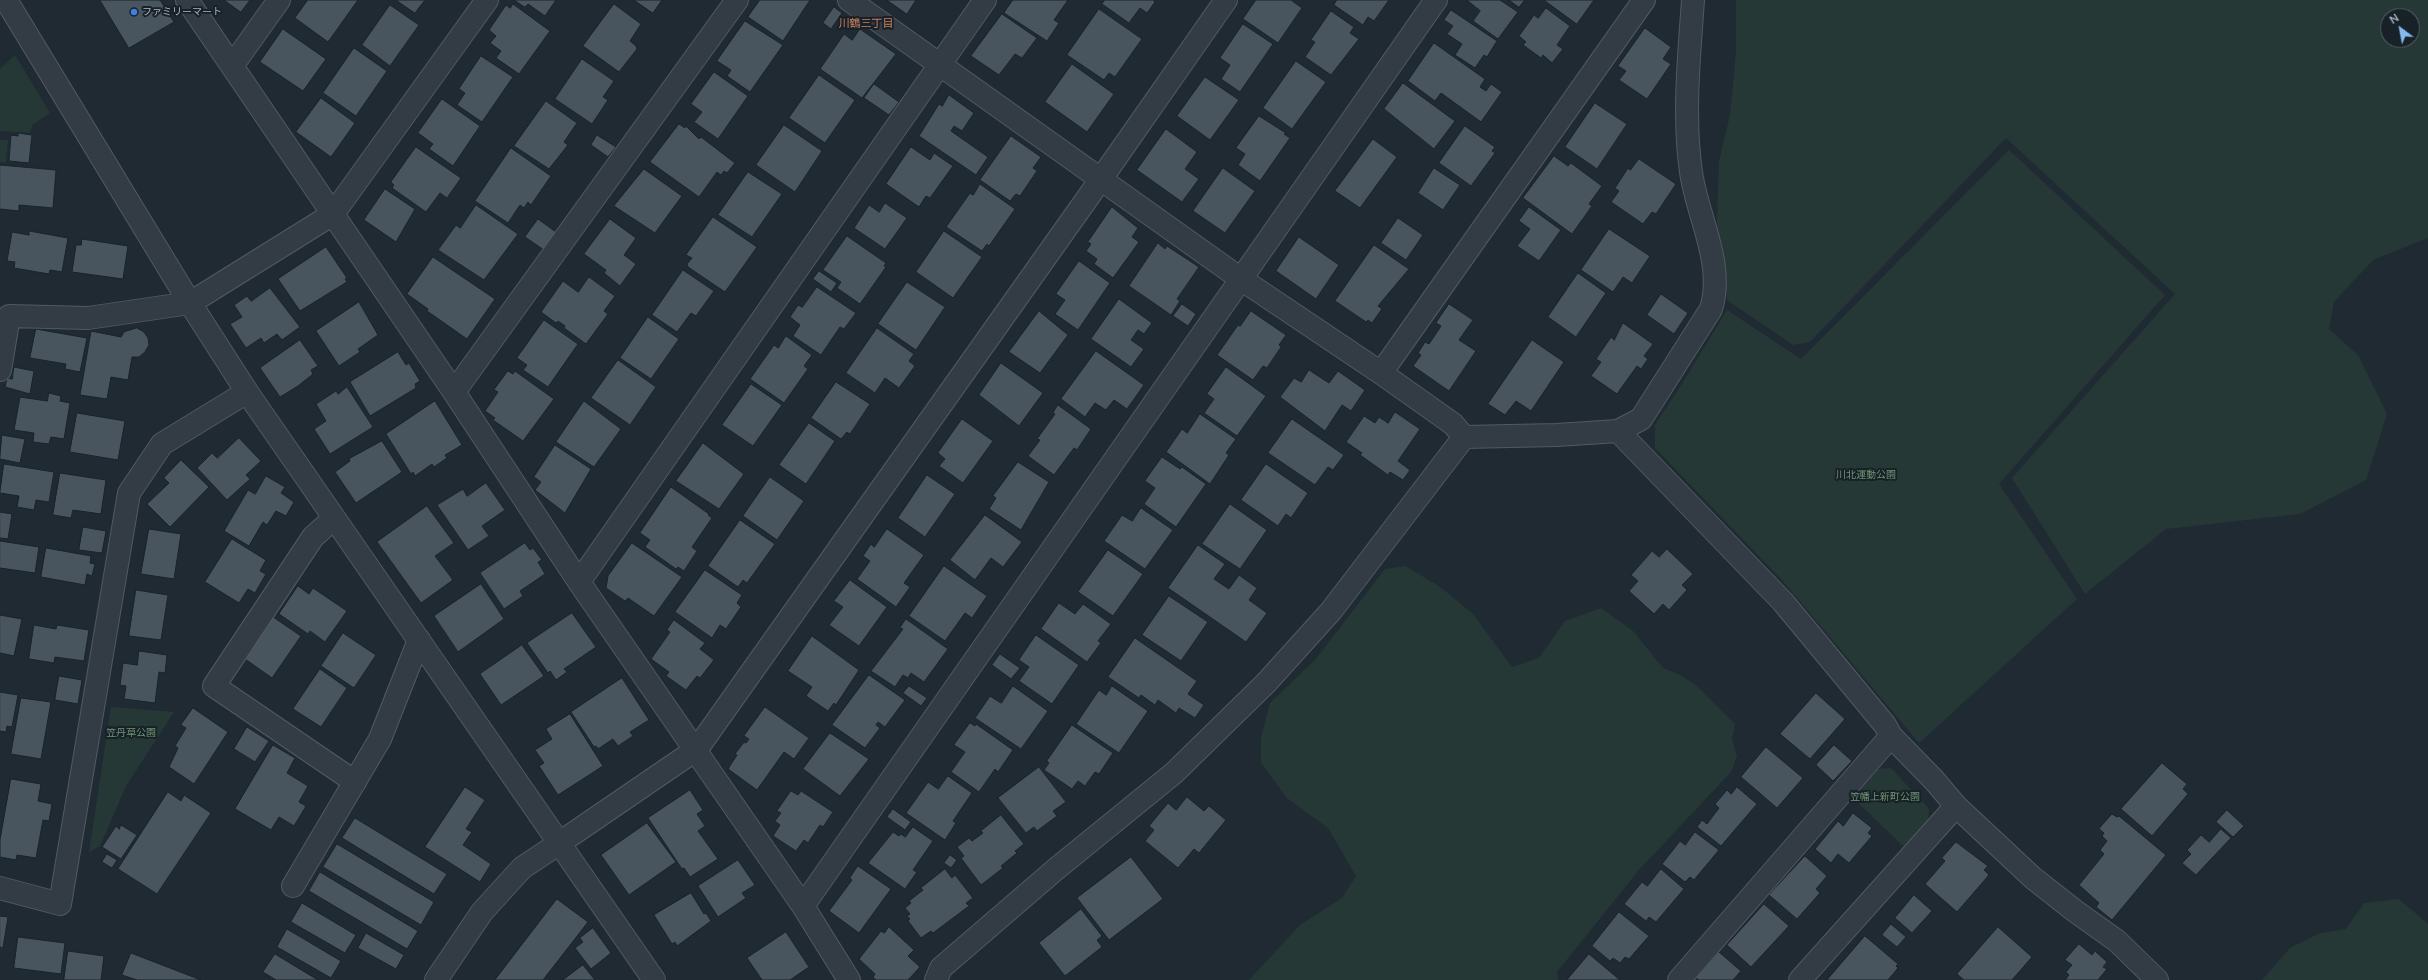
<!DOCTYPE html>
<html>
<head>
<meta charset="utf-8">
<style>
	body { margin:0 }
	#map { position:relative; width:2428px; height:980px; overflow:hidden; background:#202a33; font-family:Mulish,sans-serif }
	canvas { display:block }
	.north { position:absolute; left:2380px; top:8px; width:40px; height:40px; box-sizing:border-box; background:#192128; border:1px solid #545d65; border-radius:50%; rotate:328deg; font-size:11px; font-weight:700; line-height:16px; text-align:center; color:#adb7c1 }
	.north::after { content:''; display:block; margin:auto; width:14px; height:18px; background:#84baee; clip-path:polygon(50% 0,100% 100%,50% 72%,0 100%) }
</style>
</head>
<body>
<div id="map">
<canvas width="2428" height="980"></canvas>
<div class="north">N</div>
</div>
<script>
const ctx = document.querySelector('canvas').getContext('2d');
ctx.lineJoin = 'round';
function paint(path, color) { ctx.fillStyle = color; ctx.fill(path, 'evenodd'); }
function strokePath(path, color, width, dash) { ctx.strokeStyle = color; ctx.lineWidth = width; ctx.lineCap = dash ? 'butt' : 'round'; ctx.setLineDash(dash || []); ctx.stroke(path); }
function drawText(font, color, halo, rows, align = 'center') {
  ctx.font = font + ' Mulish,"Noto Sans JP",sans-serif'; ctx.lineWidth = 4; ctx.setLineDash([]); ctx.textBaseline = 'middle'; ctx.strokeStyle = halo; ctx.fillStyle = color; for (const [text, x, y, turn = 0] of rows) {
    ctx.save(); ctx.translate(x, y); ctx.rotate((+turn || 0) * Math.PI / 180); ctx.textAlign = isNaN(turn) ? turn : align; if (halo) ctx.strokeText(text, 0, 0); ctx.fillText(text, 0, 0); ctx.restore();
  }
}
paint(new Path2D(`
	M1736,0H2428V238L2373,260L2334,302L2329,329L2358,355L2387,414L2366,480L2300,514L2166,529L2085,594L2012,478L2175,294L2006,138L1810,342L1793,345L1727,300L1717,221L1719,161L1730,115L1736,53ZM2388,16H2412V40H2388Z
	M15,55L50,113L32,125L30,133L0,131V69Z
	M0,140H8L6,163L0,162Z
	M2009,150L2165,295L1999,484L2077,599L1919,743L1782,580L1655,448V425L1682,384L1727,310L1801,359Z
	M1405,566L1439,586L1473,614L1512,667L1539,658L1565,621L1601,608L1633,631L1663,668L1682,676L1697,686L1735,724L1732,739L1737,756L1731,772L1638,871L1557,972L1558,980H1249L1300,925L1342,898L1356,876L1328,828L1287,798L1261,763V738L1270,703L1315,660L1385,569Z
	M111,707L174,712L126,786L100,846L89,852Z
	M1891,768L1929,809L1928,822L1904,847L1853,798L1878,769Z
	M2399,899L2428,924V980H2262L2290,948L2320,933L2346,929L2364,903Z`), '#253836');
const building = new Path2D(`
	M100,0H160L174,22L129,48Z
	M224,0H250L241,12Z
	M308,0H358L328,42L295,18Z
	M396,0H425L415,13Z
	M514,0H556L545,16L528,4L525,7Z
	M634,0H662L653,13Z
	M760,0H810L783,41L748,17Z
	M887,0H916L907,14Z
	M1013,0H1068L1054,20L1059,23L1047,41L1004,13Z
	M1105,0H1153L1155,2L1147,13L1140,8L1129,23L1102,4Z
	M1256,0H1291L1302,8L1278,43L1243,19Z
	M1337,0H1389L1374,21L1368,17L1363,25L1334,5Z
	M1467,0H1500L1518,12L1498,39L1473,21L1480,11Z
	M1509,0H1525L1519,7Z
	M1544,0H1594L1577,24Z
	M513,4L550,31L519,74L496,58L501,51L490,43L496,36L489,30L506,5L510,8Z
	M614,4L641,24L630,41L636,46L637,49L619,72L583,46Z
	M390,5L419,25L390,66L362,45Z
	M834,7L842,13L831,29L823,23Z
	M1546,8L1570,26L1557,45L1563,49L1552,63L1543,55L1541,58L1523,45L1526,42L1519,36L1534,15L1538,18Z
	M1099,9L1142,39L1115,77L1109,73L1104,80L1067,55Z
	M1451,10L1497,41L1487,57L1484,55L1475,68L1455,55L1462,44L1447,34L1453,26L1444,20Z
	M1331,11L1354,27L1350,33L1359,39L1331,75L1305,57L1315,42L1311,40Z
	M1002,14L1037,38L1022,58L1015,54L999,75L971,56Z
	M745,21L783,45L750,92L727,76L731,70L717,61Z
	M1243,24L1273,44L1240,92L1221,79L1230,65L1220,58Z
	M1645,28L1671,47L1663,59L1671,64L1647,99L1619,80L1626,71L1618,66Z
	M283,29L326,59L303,91L260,62Z
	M860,29L896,54L862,98L820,69L844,34L852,40Z
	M1434,43L1485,79L1480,87L1486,91L1491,84L1502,92L1481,122L1441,93L1435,101L1408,81Z
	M354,48L387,71L356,116L323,93Z
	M481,56L513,77L482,122L457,105L465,93L459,89Z
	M582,59L614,81L603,97L608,100L592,124L555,99Z
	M1296,61L1326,82L1292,129L1263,108Z
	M1072,64L1114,94L1087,132L1045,102Z
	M714,72L748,96L718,139L694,122L702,112L691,104Z
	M819,75L855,100L825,143L789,118Z
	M1205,77L1239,100L1210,140L1177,116Z
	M1403,83L1455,121L1434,149L1384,109Z
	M874,84L899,102L889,115L864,98Z
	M949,95L974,113L962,131L954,126L951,131L988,157L976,175L919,136L939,104L942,106Z
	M321,98L355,123L331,157L296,132Z
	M442,99L480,126L453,166L429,149L433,144L418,133Z
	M546,101L577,123L564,142L568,145L549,169L514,146Z
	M1595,103L1627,124L1597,169L1565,147Z
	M1259,116L1286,133L1284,134L1290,138L1260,181L1238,165L1245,154L1236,148Z
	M679,124L685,128L686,126L699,139L701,137L735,163L727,173L724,171L721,175L717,172L699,197L650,162Z
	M784,125L822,151L795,192L756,165Z
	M1465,126L1495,147L1492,151L1495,153L1471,186L1439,163Z
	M1166,129L1197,152L1185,169L1199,179L1182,202L1137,170Z
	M18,133L32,135L29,163L9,161L11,135L18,136Z
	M597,135L616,147L608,157L591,145Z
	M1011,136L1041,157L1033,168L1037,171L1020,196L1016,194L1010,201L980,180Z
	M1373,139L1397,157L1360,208L1335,191Z
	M416,147L461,178L447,198L440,193L426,212L392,188L394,185L391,182Z
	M911,147L930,160L934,153L953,166L930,198L926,196L919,207L886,184Z
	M511,148L551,176L531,205L528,202L524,208L520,205L508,223L475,201Z
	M1554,156L1568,166L1571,163L1602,186L1589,204L1592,206L1572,234L1523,198Z
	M1639,159L1676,184L1656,214L1652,212L1643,224L1611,202L1619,191L1615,188L1628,168L1630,170Z
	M0,165L56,170L53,208L19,205V211L0,209Z
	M1223,168L1255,191L1225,233L1193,211Z
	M1434,168L1460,185L1443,210L1418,193Z
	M644,169L682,196L655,233L614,206Z
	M748,172L782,194L752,237L718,215Z
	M980,184L1015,209L989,246L987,244L982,251L946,227L970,193L973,195Z
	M385,189L415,209L396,242L364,220Z
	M885,203L907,218L885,249L854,228L869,205L879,212Z
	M476,205L518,234L484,280L438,250L456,225L460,228Z
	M1112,207L1138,228L1132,237L1139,242L1113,278L1094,264L1097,259L1086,251L1091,244L1088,242Z
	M1529,207L1561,230L1539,261L1517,246L1530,229L1519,221Z
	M713,217L757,247L725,292L688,267L687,264L692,258L686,255Z
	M1398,218L1423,235L1406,260L1381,243Z
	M538,219L556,232L544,250L525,237Z
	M610,219L636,238L624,255L636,264L620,286L604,273L606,270L584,254Z
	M1609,229L1650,256L1632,283L1623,277L1613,292L1581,270Z
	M29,231L68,238L62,272L50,270L49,274L14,268L15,262L7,261L12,232L29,235Z
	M944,231L982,257L953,298L916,272Z
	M847,236L886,263L884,266L886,267L860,304L837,288L841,282L823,270Z
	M1299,237L1339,265L1316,299L1276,271Z
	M82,239L128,246L123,279L72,272L76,245H81Z
	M1158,243L1165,249L1167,246L1199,267L1177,299L1180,301L1171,315L1129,286Z
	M1374,245L1409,269L1378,306L1382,309L1372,323L1368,320L1366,322L1335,301Z
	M326,247L347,278L345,279L347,282L300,311L278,279Z
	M433,257L495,299L467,339L427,311L428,309L407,294Z
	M1079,261L1110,283L1078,330L1055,314L1065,300L1056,294Z
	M683,270L714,291L696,316L691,313L677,332L652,315Z
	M819,271L837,283L831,292L813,279Z
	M1578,273L1606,293L1576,337L1548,317Z
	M589,277L615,296L604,311L608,314L586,344L564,328L565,326L558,321L556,323L541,312L563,281L578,292Z
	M907,282L945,307L916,350L878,324Z
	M817,287L856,313L844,329L840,327L821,355L793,336L800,325L790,317L798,305L802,307Z
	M270,288L300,327L282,340L277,334L264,343L261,338L246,348L230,324L242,317L234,305L247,296L251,301Z
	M1661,294L1688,313L1674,334L1647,315Z
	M1119,299L1152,323L1144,334L1138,330L1131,340L1144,349L1131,367L1091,339Z
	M359,302L378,335L358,349L360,352L339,366L316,331Z
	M1182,304L1196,314L1188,326L1173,316Z
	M1449,304L1473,320L1459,340L1476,351L1449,391L1413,366L1421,355L1418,353L1425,342L1429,344L1441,326L1436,323Z
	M1039,311L1068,335L1040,373L1009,352Z
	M1251,311L1286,335L1279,345L1281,347L1267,368L1263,366L1253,380L1217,355L1238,325L1240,326Z
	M648,317L679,339L651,379L620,358Z
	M544,320L578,344L548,387L523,370L527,365L517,358Z
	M1623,323L1653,344L1644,356L1648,359L1641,369L1637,366L1617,394L1591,376L1601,362L1596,359L1611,337L1614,340Z
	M137,328L144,332L148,338L149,345L145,352L139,357H132L128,380L111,377L107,399L80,395L91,331L121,337L124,332Z
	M877,328L914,354L909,361L915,366L899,388L885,378L875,393L846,373Z
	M36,329L87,338L80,372L65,369L66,364L30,358Z
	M786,336L812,355L804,366L808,369L784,403L750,379L774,345L778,348Z
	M300,340L318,366L311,370L313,374L298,386L280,397L260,368Z
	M1532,340L1564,362L1531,411L1516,401L1505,415L1488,404Z
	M1096,351L1144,385L1127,409L1114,400L1106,410L1095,403L1085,417L1061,399Z
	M398,352L406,365L409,363L420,381L415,384L416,388L370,416L350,382Z
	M618,360L656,387L630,425L591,398Z
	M1001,363L1043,393L1019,426L979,395Z
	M14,367L34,371L30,394L5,387L7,378L12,379Z
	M1226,367L1266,396L1237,436L1204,413L1214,399L1207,394Z
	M1309,370L1329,383L1338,371L1365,390L1351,411L1342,405L1325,431L1280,397L1294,378L1301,382Z
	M508,371L513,374L515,371L554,399L523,441L493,420L495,418L485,411L498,392L494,390Z
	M836,382L870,404L850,434L847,432L841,439L811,418Z
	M751,384L782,405L753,446L722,425Z
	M347,387L373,427L330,454L314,429L326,421L316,404L336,391L338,394Z
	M49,393L61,396L60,401L70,403L64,439L51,437L49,444L33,442L34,433L14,430L20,397L47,401Z
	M435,401L462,445L445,455L447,458L434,467L432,464L415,476L413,472L411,474L386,434Z
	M584,401L621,429L594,467L556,442Z
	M1058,405L1091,429L1077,450L1074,448L1054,475L1028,456L1040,440L1037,439L1055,414L1053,413Z
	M1395,412L1420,429L1398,461L1410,470L1403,480L1390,472L1388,475L1360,455L1362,453L1346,442L1364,416L1375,423L1379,417L1388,423Z
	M77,413L125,421L118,460L70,452Z
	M1200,414L1236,439L1226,453L1229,455L1210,484L1166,452L1182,429L1187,433Z
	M962,419L993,441L963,483L939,466L945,459L938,453Z
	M1292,419L1344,455L1333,470L1328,467L1315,485L1268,453Z
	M809,423L835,441L806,484L779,465Z
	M2,435L25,439L20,463L0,459Z
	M239,438L261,461L246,475L250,479L227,500L197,468L212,453L217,458Z
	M382,441L402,472L356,503L335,472L350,461L349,459Z
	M703,443L744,474L719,509L676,481Z
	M555,445L591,469L565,513L535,490L541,482L534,477Z
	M1162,457L1180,469L1182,467L1206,484L1176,527L1144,504L1155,488L1145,481Z
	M181,460L209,487L170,527L147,504L169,483L164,478Z
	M1018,462L1049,482L1021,530L989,509L996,498L993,496Z
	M4,464L54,472L49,502L36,500L34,510L17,507L19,496L0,493Z
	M1266,464L1308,493L1291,518L1286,514L1278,526L1241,500Z
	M60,473L106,480L101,514L73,510L71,518L53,515Z
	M927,475L955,494L925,537L898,518Z
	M266,476L285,487L281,493L294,502L286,516L276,511L267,525L263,522L249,546L224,531L248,490L255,494Z
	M770,477L804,501L777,540L743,516Z
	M486,483L505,510L482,526L489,536L468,550L437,505L463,489L467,496Z
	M671,487L709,514L708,515L712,518L692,547L697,551L684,571L678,567L676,569L645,547L650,540L640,533Z
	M1230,504L1267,530L1240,569L1202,544Z
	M427,506L454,543L435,556L453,580L421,603L377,542Z
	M1141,508L1173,530L1145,569L1104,541L1122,515L1132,521Z
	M0,512L12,514L8,539L0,538Z
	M985,515L1022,542L1003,567L991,558L975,580L950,560Z
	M740,520L775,544L747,583L743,580L738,587L708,566Z
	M83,527L106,531L102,553L79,550Z
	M149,529L181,534L174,579L141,574Z
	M887,529L924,555L904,583L910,587L896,607L857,579L870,561L863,556L871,544L874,547Z
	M232,539L266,560L260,571L266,574L255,593L248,589L239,603L205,582Z
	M0,541L39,547L35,573L0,568Z
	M525,543L530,550L533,548L542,560L538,562L545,574L520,591L523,596L504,609L480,573Z
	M632,543L682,577L654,616L628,598L625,601L606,588L608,576Z
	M1198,545L1225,564L1214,579L1229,589L1239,575L1257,588L1249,600L1267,613L1246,642L1168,588Z
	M46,548L91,556L90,563L95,564L92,576L87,574L85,585L41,577Z
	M1667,549L1693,574L1682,585L1687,590L1669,610L1663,604L1654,614L1629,591L1638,581L1631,575L1652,551L1659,557Z
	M1108,550L1143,574L1113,616L1078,592Z
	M944,566L987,596L972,618L965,613L945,641L909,616Z
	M705,570L742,595L737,603L741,607L726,629L720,625L712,638L675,612Z
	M850,580L887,607L859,646L829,625L843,607L834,601Z
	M481,584L504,619L458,652L434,616Z
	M298,586L309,594L313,588L347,611L325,642L310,631L308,634L279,614Z
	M136,590L168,595L161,640L129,636Z
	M1169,596L1208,622L1181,661L1142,635Z
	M1059,603L1075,614L1083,604L1111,624L1098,641L1101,643L1087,662L1041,629Z
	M572,613L596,647L564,669L567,672L556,680L550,671L548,673L527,643Z
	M0,615L22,619L14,656L0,653Z
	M273,617L301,636L272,678L245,659Z
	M906,619L948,649L924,682L911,673L908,678L903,675L895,687L871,671L903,629L900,628Z
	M674,620L705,643L700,649L714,660L700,678L697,676L686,690L666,676L669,672L651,659L670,632L667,630Z
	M34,625L56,629L57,625L89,630L84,661L55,657L54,663L29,659Z
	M343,633L376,655L354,688L321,666Z
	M1036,635L1079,665L1052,704L1019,681L1029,667L1019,660Z
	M812,636L859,670L836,705L834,703L828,711L806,696L812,687L788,671Z
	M1135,638L1197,681L1188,694L1204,705L1195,718L1179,708L1176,713L1158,700L1155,705L1141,695L1139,698L1108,677Z
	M522,645L544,676L501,705L480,674Z
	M139,651L167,655L165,673L159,672L155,703L124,699L126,686L120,685L123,663L137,665Z
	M1000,654L1020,668L1011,679L992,665Z
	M320,669L347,688L321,727L293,709Z
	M869,675L905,700L885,727L878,722L876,725L880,728L865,748L832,725Z
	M59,676L82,680L78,704L55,700Z
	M622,678L649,720L630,732L633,736L618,746L613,739L598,749L596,746L594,747L571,712Z
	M909,686L927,698L921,706L903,693Z
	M1013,686L1048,711L1021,749L975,718L990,696L1001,703Z
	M1112,686L1148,711L1119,753L1076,724L1099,690L1106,695Z
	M0,692L18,695L12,727L7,726L6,732L0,731Z
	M1816,693L1845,719L1810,759L1780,734Z
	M21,698L51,702L41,759L11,754Z
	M765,707L809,738L794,759L784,752L757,790L728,769L737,755L735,754L744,742L746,743L749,739L744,736Z
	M193,708L228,732L194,784L169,767L178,748L175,746L186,728L181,725Z
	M570,714L603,766L558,795L539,766L544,763L535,750L552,739L546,729Z
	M970,723L975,726L976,724L1013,750L998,772L995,769L979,792L951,772L965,752L954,745Z
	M1072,725L1113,753L1099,774L1095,772L1085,786L1078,781L1072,789L1044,770L1049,763L1047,761Z
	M247,727L269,741L255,762L234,749Z
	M830,733L869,759L840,796L803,769Z
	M273,745L295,758L287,773L308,786L299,802L306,806L294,826L279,817L271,830L235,809Z
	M1834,745L1852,761L1833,781L1816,765Z
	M1766,747L1803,778L1777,808L1741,777Z
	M2162,763L2187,784L2183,789L2188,794L2152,836L2121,809Z
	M1039,767L1066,802L1053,811L1057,816L1037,831L1034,827L1026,833L998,798Z
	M948,776L972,793L953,821L956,823L945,840L906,813L928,782L938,789Z
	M11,779L41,784L38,801L52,804L49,821L43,820L36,858L17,855L16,860L0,857V840Z
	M465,787L485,800L466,829L472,832L463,845L491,864L480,882L425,847Z
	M1737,787L1757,804L1721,846L1697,827L1702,820L1707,824L1719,808L1715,804L1727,790L1731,794Z
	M690,790L703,810L697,814L705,826L698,831L718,859L690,877L684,868L682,869L648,818Z
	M791,791L798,795L801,791L833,812L823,827L820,825L808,843L804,840L796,851L773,836L780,825L775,821L781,813L777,811Z
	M168,792L181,801L184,795L211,813L157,894L118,869Z
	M1187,797L1204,811L1209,806L1226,820L1199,853L1194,849L1178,868L1145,841L1154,830L1149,826L1168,803L1176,810Z
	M893,809L911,822L905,830L887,817Z
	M2227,810L2244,826L2233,837L2216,822Z
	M1853,813L1872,828L1868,833L1872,836L1849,863L1838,854L1831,863L1815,849L1838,821L1843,826Z
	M2112,814L2117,817L2119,816L2166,855L2112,920L2096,907L2099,903L2079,885L2104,854L2100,850L2107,841L2102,836L2104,833L2099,829Z
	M1001,815L1024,844L1015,851L1017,853L1001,866L1003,868L981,885L961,858L964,856L957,847L969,838L972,841L983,833L981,831Z
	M355,818L447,874L434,894L342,838Z
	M647,823L676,862L629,895L601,855Z
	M121,825L137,835L121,859L102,847L116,826L119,829Z
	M913,827L933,841L913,870L917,872L905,889L868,863L893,832L899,836L901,834L905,837Z
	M2221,829L2231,838L2196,875L2182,863L2191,854L2187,850L2201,835L2209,842Z
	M1695,832L1719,850L1694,880L1690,877L1685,882L1662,864L1680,841L1685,845Z
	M1956,842L1988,866L1984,870L1989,875L1957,912L1925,884L1945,861L1942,858Z
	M337,844L434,902L421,925L323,867Z
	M107,854L117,860L112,868L102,862Z
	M950,855L957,860L951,868L944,863Z
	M1805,856L1827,876L1816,889L1820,893L1797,919L1769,895Z
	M1131,857L1163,899L1109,940L1077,898Z
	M738,860L755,885L742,893L746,898L718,917L698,886Z
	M858,866L891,889L859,933L829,911L852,880L850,878Z
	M945,869L952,878L955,875L973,898L966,903L969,906L933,933L931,931L921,938L908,921L910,919L907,916L910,914L905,908L911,903L909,901L923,890L921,888Z
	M1661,869L1684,889L1656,922L1649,917L1646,921L1624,904L1642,882L1647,886Z
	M320,872L418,931L407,949L309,891Z
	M691,893L704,914L706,913L711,921L677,946L675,942L672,944L654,915Z
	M1914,895L1932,911L1912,933L1895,918Z
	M557,899L588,922L543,980H495Z
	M302,903L356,935L345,953L291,922Z
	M1764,904L1789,926L1751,967L1727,945Z
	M1081,909L1102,936L1097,940L1102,947L1065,976L1039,943Z
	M1619,912L1649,936L1629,959L1625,957L1620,963L1613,958L1610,961L1592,946Z
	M0,916L8,917L3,948L0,947Z
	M1891,924L1906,937L1897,947L1882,935Z
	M889,927L914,950L908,956L920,967L908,980H876L873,977L875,974L859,959L881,931L884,933Z
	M1998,927L2032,957L2012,980H1964L1957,974Z
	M593,928L611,953L591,969L575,948L583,942L580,938Z
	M287,929L341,961L331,978L277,947Z
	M786,932L809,967L790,980H762L747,958Z
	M366,933L404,955L396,969L358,948Z
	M1865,936L1898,964L1896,966L1898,968L1888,980H1827Z
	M18,937L65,943L61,974L14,968Z
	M2079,944L2092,955L2095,951L2107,962L2103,967L2107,969L2098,980H2065L2069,975L2066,972L2072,965L2065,960Z
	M68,951L104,956L101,980H64Z
	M1719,952L1741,971L1733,980H1699L1696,978Z
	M131,953L201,980H137L122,975Z
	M275,954L318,980H276L263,972Z
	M1589,954L1620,980H1567Z
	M583,965L595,980H563Z`);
paint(building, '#48555f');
strokePath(building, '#1b232a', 1);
const minor = new Path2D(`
	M187,0L454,392L579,582L803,906L849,980
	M849,0L1241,279L1381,373L1453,424L1464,437
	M232,66L279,0
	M0,370L9,316L88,318L190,303L333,214L487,0
	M1381,373L1644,0
	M454,392L737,0
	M1618,431L1783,602L1885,725L1891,736L1934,780L1956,806L2033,878L2075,911L2117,941L2157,980
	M333,519L313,537L214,686L355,782
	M579,582L985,0
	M293,886L380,739L419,640
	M0,888L60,904L129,493L162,444L247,392
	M803,906L1436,0
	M436,980L482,912L522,868L558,844
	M936,980L941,968L1056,869L1174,773L1266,683L1331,611L1464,437L1557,435L1618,431L1641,419L1711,309C1725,264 1697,216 1691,172C1683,116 1689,57 1693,0
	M1679,980L1891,736
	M1800,980L1956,806`);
const tertiary = new Path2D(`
	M6,0L190,303L247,392L654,980
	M558,844L697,749L1101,179L1226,0`);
strokePath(minor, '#515a62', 24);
strokePath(tertiary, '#515a62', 24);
strokePath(minor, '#333c44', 22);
strokePath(tertiary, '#333c44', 22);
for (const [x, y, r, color] of [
	[134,12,4,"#3f7fe0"]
]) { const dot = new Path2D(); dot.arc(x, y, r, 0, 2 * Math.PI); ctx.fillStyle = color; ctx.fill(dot); strokePath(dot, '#192128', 1.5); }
drawText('10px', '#adb7c1', '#192128', [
	["ファミリーマート",142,12]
], 'left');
drawText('10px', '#6f9573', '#192128', [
	["川北運動公園",1866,475],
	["笠丹草公園",131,733],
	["笠幡上新町公園",1885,797]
]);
drawText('11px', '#c98160', '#192128', [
	["川鶴三丁目",866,24]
]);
</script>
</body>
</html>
